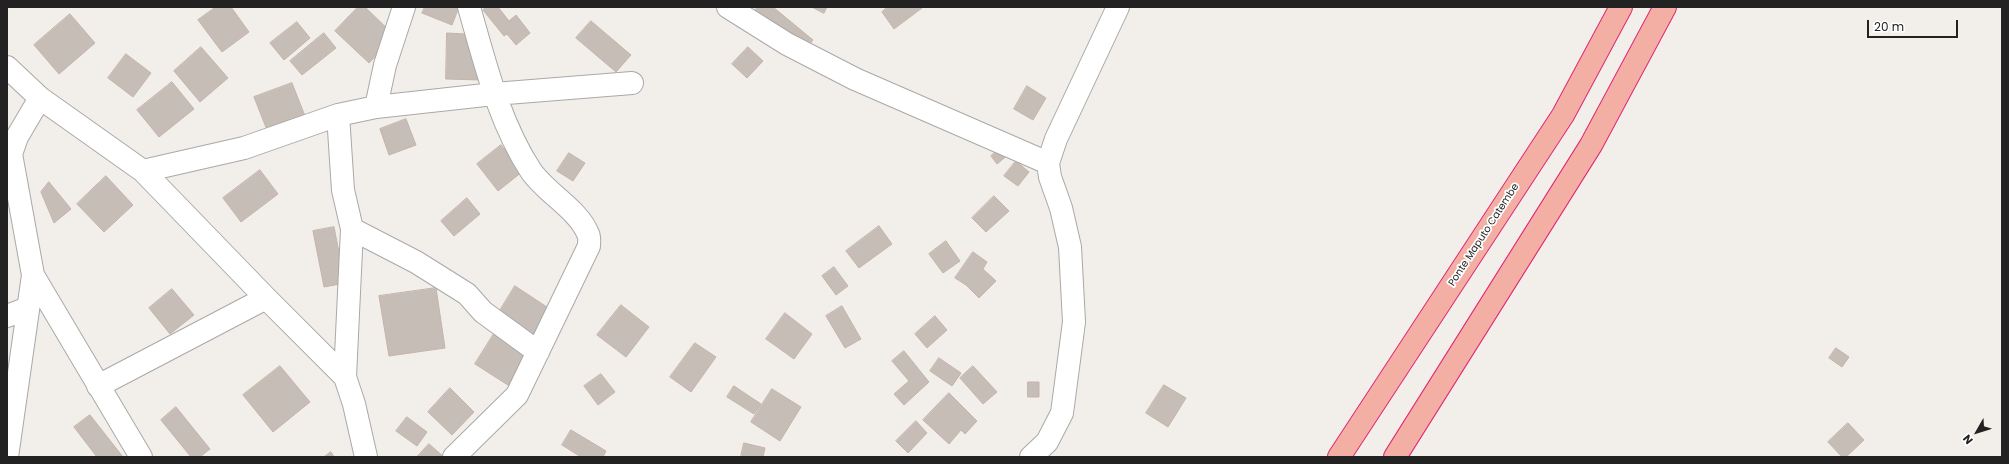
<!DOCTYPE html>
<html>
<head>
<meta charset="utf-8">
<style>
	body { margin:0 }
	#map { position:relative; width:2009px; height:464px; overflow:hidden; background:#f2eee9; font-family:Poppins,sans-serif }
	canvas { display:block }
	.frame { position:absolute; inset:0; border:8px solid #222; pointer-events:none }
	.north { position:absolute; left:1957px; top:412px; width:40px; height:40px; -webkit-text-stroke:3px #fff; paint-order:stroke; rotate:231deg; font-size:11px; font-weight:700; line-height:16px; text-align:center; color:#222 }
	.north::after { content:''; display:block; margin:auto; width:14px; height:18px; background:#222; clip-path:polygon(50% 0,100% 100%,50% 72%,0 100%) }
	.scale { position:absolute; left:1867px; top:20px; width:91px; height:18px; box-sizing:border-box; border:2px solid #222; border-top:0; padding-left:5px; font-size:12px; line-height:14px; white-space:nowrap; color:#222; -webkit-text-stroke:3px #fff; paint-order:stroke }
</style>
</head>
<body>
<div id="map">
<canvas width="2009" height="464"></canvas>
<div class="frame"></div>
<div class="north">N</div>
<div class="scale">20 m</div>
</div>
<script>
const ctx = document.querySelector('canvas').getContext('2d');
ctx.lineJoin = 'round';
function paint(path, color) { ctx.fillStyle = color; ctx.fill(path, 'evenodd'); }
function strokePath(path, color, width, dash) { ctx.strokeStyle = color; ctx.lineWidth = width; ctx.lineCap = dash ? 'butt' : 'round'; ctx.setLineDash(dash || []); ctx.stroke(path); }
function drawText(font, color, halo, rows, align = 'center') {
  ctx.font = font + ' Poppins,sans-serif'; ctx.lineWidth = 3.5; ctx.setLineDash([]); ctx.textBaseline = 'middle'; ctx.strokeStyle = halo; ctx.fillStyle = color; for (const [text, x, y, turn = 0] of rows) {
    ctx.save(); ctx.translate(x, y); ctx.rotate((+turn || 0) * Math.PI / 180); ctx.textAlign = isNaN(turn) ? turn : align; if (halo) ctx.strokeText(text, 0, 0); ctx.fillText(text, 0, 0); ctx.restore();
  }
}
const building = new Path2D(`
	M216,7H231L249,32L222,52L198,20Z
	M358,7H365L395,36L369,63L335,31Z
	M425,7H459L452,25L422,13Z
	M487,7H498L509,21L516,15L530,33L516,45L507,34L504,36L483,10Z
	M758,7H773L813,40L804,51L755,10Z
	M812,7H827L824,13Z
	M888,7H921L922,8L894,29L882,12Z
	M70,14L95,43L59,74L34,45Z
	M591,21L631,55L616,72L576,38Z
	M297,22L310,38L284,60L270,43Z
	M324,33L336,48L302,75L290,61Z
	M447,33L482,35L481,80L446,79Z
	M201,47L228,78L200,102L174,71Z
	M748,47L763,61L747,78L732,64Z
	M126,54L151,73L133,97L108,78Z
	M172,82L194,109L159,137L137,110Z
	M292,83L305,116L267,130L254,97Z
	M1027,86L1046,98L1033,120L1014,109Z
	M406,119L416,145L389,155L380,129Z
	M501,145L522,172L498,191L477,164Z
	M1003,146L1009,154L997,164L991,156Z
	M569,153L585,163L573,181L557,171Z
	M1016,161L1029,172L1018,186L1004,176Z
	M260,170L278,194L241,222L223,198Z
	M106,176L133,205L104,232L77,204Z
	M49,182L71,209L54,223L41,192Z
	M994,196L1009,211L986,232L972,218Z
	M467,198L480,214L454,236L441,221Z
	M879,226L892,244L859,268L846,251Z
	M334,227L345,283L324,287L313,231Z
	M946,241L960,261L943,273L929,254Z
	M973,252L987,262L983,269L996,281L979,298L966,285L955,278Z
	M834,267L848,286L836,295L822,276Z
	M515,286L550,309L530,339L496,317Z
	M436,288L445,348L389,356L379,296Z
	M172,289L194,315L170,334L149,308Z
	M621,305L649,327L626,357L597,335Z
	M842,306L861,339L845,348L826,316Z
	M785,313L812,334L794,359L766,339Z
	M935,316L947,330L927,348L915,334Z
	M495,332L531,356L511,387L475,364Z
	M695,343L716,357L691,392L670,377Z
	M1836,348L1849,357L1842,367L1829,358Z
	M904,351L929,382L904,405L894,394L909,381L892,361Z
	M939,358L961,373L952,386L930,371Z
	M280,366L310,402L273,432L243,395Z
	M973,366L997,392L983,404L960,378Z
	M601,374L615,392L598,405L584,386Z
	M1028,382H1039V397H1028Z
	M1164,385L1186,398L1168,427L1146,413Z
	M734,386L761,404L754,414L727,397Z
	M450,388L474,412L452,435L428,412Z
	M772,389L801,407L780,441L751,422Z
	M949,393L977,421L965,434L961,430L949,444L923,420Z
	M176,407L210,449L200,457H191L161,420Z
	M90,415L123,457H97L74,427Z
	M407,417L427,432L417,446L396,431Z
	M916,421L927,433L908,453L896,441Z
	M1848,423L1864,440L1846,457H1842L1828,442Z
	M571,430L606,451L603,457H581L562,445Z
	M744,443L765,448L763,457H741Z
	M429,444L444,457H417Z
	M331,452L334,457H324Z`);
paint(building, '#c7bdb7');
strokePath(building, '#c4b3aa', 1);
const minor = new Path2D(`
	M728,7L787,44L855,79L1048,163
	M7,67L40,98L143,171L266,298L345,377
	M376,107L385,65L404,7
	M338,115L343,190L352,229L345,377L354,404L366,457
	M143,171L244,148L338,115L376,107L494,94L632,83
	M352,229L416,262L467,294L483,312L538,352
	M33,275L141,457
	M7,316L28,308
	M98,386L266,298
	M7,457L33,275L11,154L17,137L40,98
	M454,457L517,395L589,246C589,242 590,237 588,234C579,210 546,193 531,171C499,122 485,63 469,7
	M1031,457L1047,442L1062,413L1074,322L1070,247L1061,208L1050,177L1048,163L1056,139L1118,7`);
const trunk = new Path2D(`
	M1339,457L1563,115L1621,7
	M1395,457L1591,145L1665,7`);
strokePath(minor, '#a9a9a9', 24);
strokePath(trunk, '#e02675', 24);
strokePath(minor, '#fff', 22);
strokePath(trunk, '#f4afa5', 22);
drawText('10px', '#222', '#fff', [
	["Ponte Maputo Catembe",1484,235,-57]
]);
</script>
</body>
</html>
